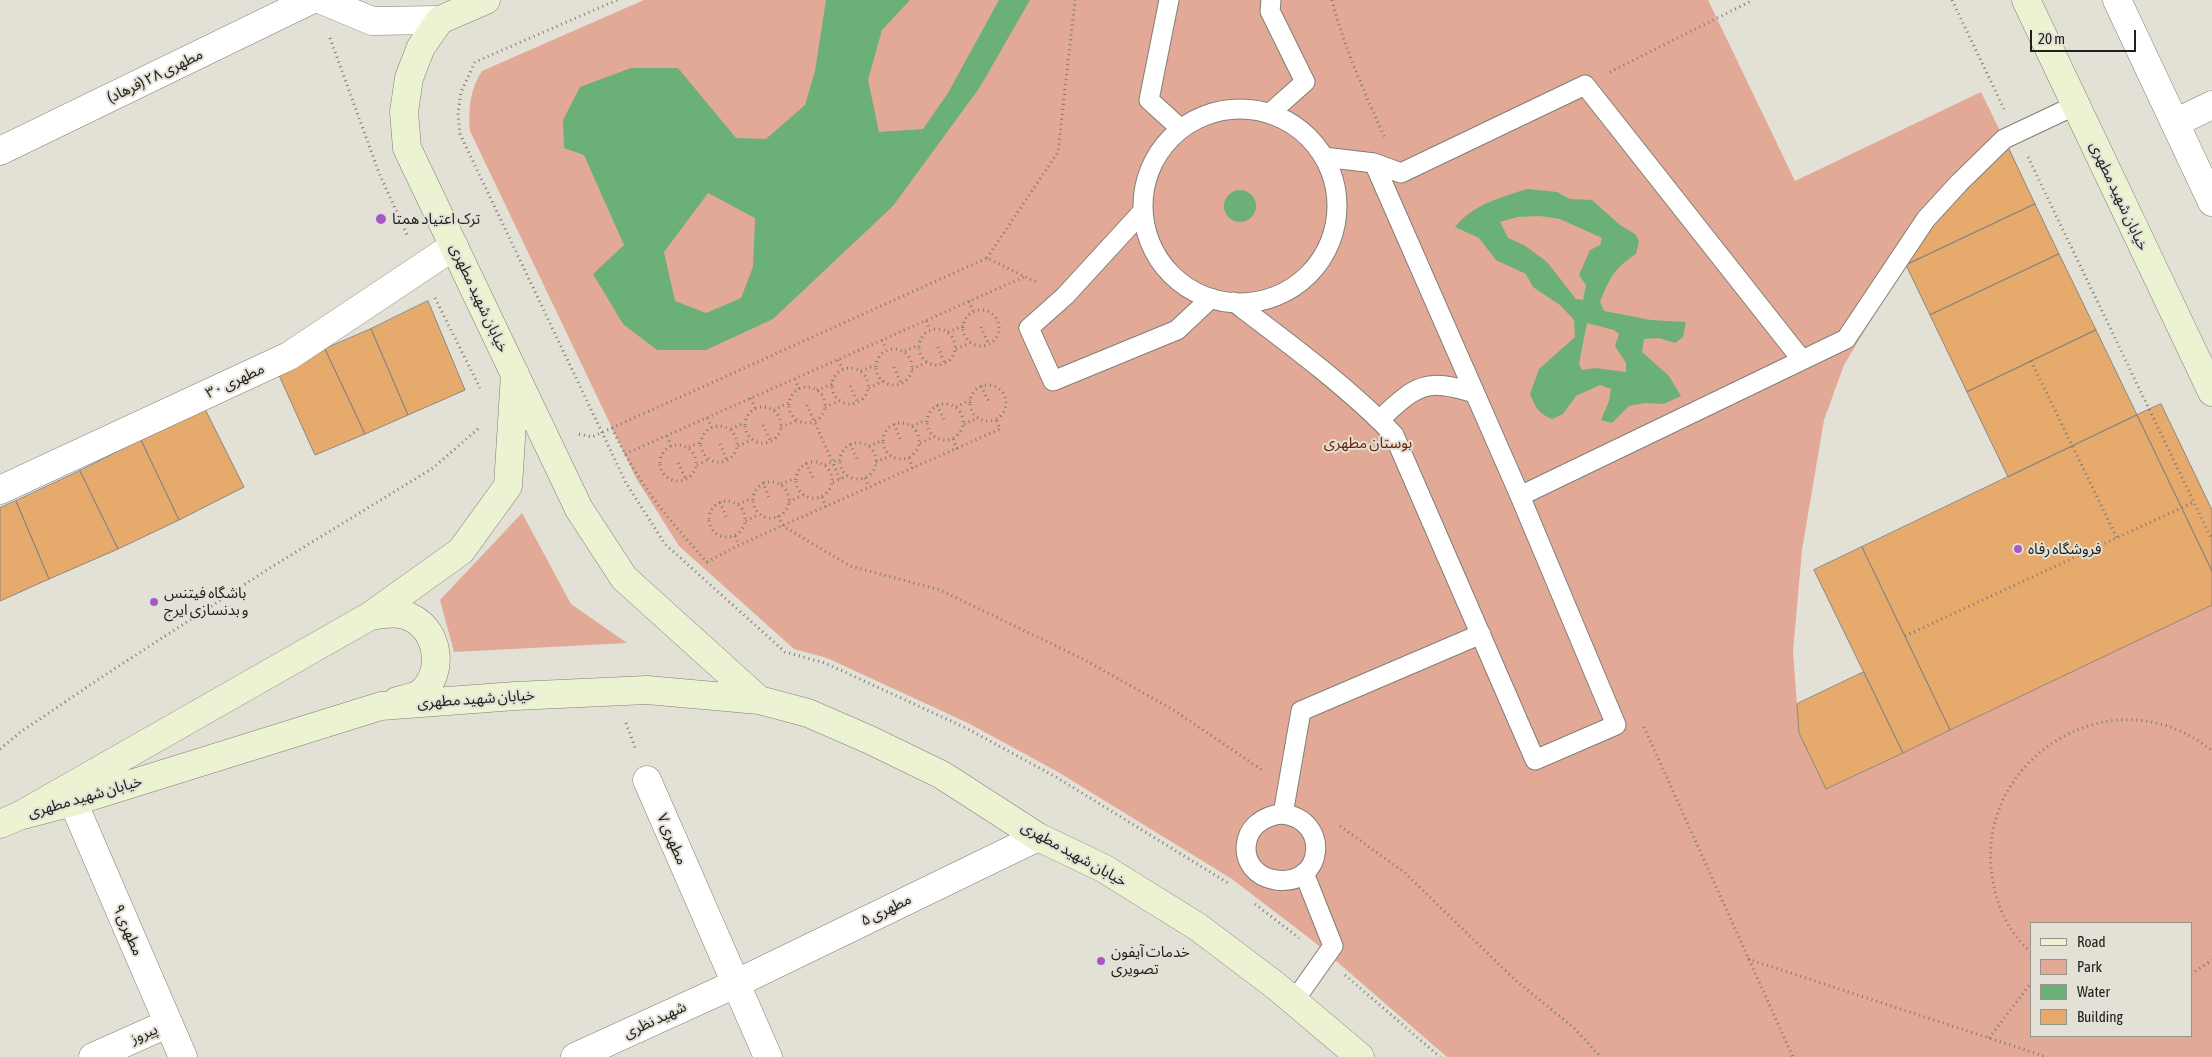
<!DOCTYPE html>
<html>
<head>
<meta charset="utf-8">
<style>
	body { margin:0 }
	#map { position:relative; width:2212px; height:1057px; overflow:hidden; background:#e3e0d6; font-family:"Asap Condensed",sans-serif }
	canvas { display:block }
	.legend { position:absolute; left:2030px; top:922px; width:162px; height:115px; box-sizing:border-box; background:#e3e0d6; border:1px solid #95938c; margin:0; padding:6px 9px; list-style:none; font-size:15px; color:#21201c }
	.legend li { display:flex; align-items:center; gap:10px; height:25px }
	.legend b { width:25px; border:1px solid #95938c }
	.scale { position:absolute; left:2030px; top:30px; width:106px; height:22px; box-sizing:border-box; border:2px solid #21201c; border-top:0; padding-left:6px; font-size:15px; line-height:18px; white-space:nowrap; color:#21201c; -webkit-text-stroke:4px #e3e0d6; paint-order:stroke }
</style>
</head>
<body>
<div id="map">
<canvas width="2212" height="1057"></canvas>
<ul class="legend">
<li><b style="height:6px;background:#ebf3d3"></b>Road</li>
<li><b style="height:14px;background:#e3a997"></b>Park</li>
<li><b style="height:14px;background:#6baf79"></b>Water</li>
<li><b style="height:14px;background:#e6aa6c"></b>Building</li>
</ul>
<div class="scale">20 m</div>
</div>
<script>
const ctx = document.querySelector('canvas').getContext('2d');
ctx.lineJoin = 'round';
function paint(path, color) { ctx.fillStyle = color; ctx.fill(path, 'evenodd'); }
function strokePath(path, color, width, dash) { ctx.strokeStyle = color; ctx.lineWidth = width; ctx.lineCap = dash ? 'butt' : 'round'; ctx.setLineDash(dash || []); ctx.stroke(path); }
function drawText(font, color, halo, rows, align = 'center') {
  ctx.font = font + ' "Asap Condensed","Noto Sans Arabic",sans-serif'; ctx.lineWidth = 4; ctx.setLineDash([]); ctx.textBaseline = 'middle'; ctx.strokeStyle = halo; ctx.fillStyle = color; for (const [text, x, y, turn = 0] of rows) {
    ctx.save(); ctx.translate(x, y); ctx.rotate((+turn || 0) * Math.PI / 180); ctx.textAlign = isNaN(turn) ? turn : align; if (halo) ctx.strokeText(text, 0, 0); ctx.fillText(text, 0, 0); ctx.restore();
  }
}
paint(new Path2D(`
	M644,0H1708L1795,181L1981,92L2008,147L1965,189L1905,263L1844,365L1824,420L1802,550L1793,651L1799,733L1827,789L2212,605V1057H1447L1313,941L1232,879L1058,772L968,723L827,658L794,649L679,546L636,478L470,131C468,109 470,89 482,71ZM2031,923H2191V1036H2031Z
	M522,513L571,604L627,643L454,652L440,600Z`), '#e3a997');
paint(new Path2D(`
	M826,0H910L882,30L868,80L879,132L923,129L948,93L999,0H1030L980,87L893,206L773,319L706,350H657L623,324L593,274L624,245L584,155L564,148L563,120L580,87L631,68H678L736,138L766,139L805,105L815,71ZM708,193L755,218L753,267L741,298L706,313L675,301L664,252Z
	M1527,189L1557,192L1570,199L1592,200L1620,225L1635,234L1639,241L1636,254C1613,269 1610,278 1600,302L1604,311L1651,320L1686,322L1683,337L1675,343L1659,338L1644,339L1642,352L1669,376L1681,396L1664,404L1645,403L1629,406L1612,423L1601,420L1609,401L1611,389L1600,385L1576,396L1563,414L1552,419C1539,414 1535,407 1530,394L1539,369L1575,337L1574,320L1560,305L1533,287L1526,274L1496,260L1479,238L1455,227C1472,205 1502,197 1527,189ZM1540,216L1560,219L1602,238L1600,245L1590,250L1579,275L1586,285L1583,300L1576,299L1547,262L1524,245L1508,238L1500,222L1517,217ZM1587,323L1614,330L1619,334L1615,346L1626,363V372L1595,368L1582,370L1579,364Z
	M1224 206a16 16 0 1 1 32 0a16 16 0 1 1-32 0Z`), '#6baf79');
const building = new Path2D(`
	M2008,147L2035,204L1906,265L1932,224Z
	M2035,204L2059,254L1930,315L1906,265Z
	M2059,254L2096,330L1967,392L1930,315Z
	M428,301L465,390L408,415L371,329Z
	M371,329L408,415L365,434L325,349Z
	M2096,330L2137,415L2008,477L1967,392Z
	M325,349L365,434L315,455L278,373Z
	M2161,404L2212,510V571L2137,415Z
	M205,409L244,487L179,520L141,440Z
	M2137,415L2212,571V605L1950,730L1862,547Z
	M141,440L179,520L118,549L80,471Z
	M80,471L118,549L49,579L16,501Z
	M16,501L49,579L0,601V508Z
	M1862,547L1950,730L1903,753L1814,570Z
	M1864,672L1903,753L1826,789L1799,733L1797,704Z`);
paint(building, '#e6aa6c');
strokePath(building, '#8d857e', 1);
const service = new Path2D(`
	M1169,0L1149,100L1181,129
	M1143 206a97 97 0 1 1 194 0a97 97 0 1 1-194 0Z
	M1270,113L1305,82L1270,11L1271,0
	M1324,157L1374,163L1401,173L1585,85L1802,360
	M1143,211L1065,296L1029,328L1053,381L1177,330L1211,298
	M1234,302C1287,342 1348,387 1394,435L1535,760L1616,725L1520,496L1374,163
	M1379,420C1416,386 1424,377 1474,393
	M1520,496L1846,339L1926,219L1959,183L2004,139L2076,105
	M1283,814L1301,711L1481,634
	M1283,814C1331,820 1324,887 1276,880C1234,874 1236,817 1283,814Z
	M1294,1001L1333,946L1304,873`);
const minor = new Path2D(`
	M2175,123L2212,105
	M0,151L311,0
	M0,490L289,356L454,246
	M647,780L768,1057
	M73,802L183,1057
	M93,1057L167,1024
	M575,1057L735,984L1038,837`);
const tertiary = new Path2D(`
	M322,0L372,21L440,20
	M2117,0L2212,202`);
const secondary = new Path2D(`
	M486,0L440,20L421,47L409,78L404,112L407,148L579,509L624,578L759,700L808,713L870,740L942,775L1038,837L1103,868L1198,927L1276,986L1360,1057
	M2026,0L2212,392
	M370,616C384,614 399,611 412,618C439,632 444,672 422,692C417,697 404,699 397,701
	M19,816L73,802L381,706L515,696L647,690L759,700
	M0,824L19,816L370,616L461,551L508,486L515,374`);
strokePath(service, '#817e75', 21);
strokePath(minor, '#817e75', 29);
strokePath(tertiary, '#817e75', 29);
strokePath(secondary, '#817e75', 29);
strokePath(new Path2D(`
	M617,0L475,62L461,92L458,113L460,134L626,483L665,544L785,652L825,663L966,728L1056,777L1228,883
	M1332,0C1344,47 1365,94 1385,138
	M1952,0L2004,109
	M330,38L379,173L408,237
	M1610,72L1751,1
	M2028,157L2212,540
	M987,258L1058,152L1075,0
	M435,298L480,388
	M969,301L973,311
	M963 328a18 18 0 1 1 36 0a18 18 0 1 1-36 0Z
	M926,321L930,330
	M981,327L989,345
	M919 347a18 18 0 1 1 36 0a18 18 0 1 1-36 0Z
	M948,332L963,326
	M882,340L886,349
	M938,347L945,364
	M876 367a18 18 0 1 1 36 0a18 18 0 1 1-36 0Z
	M956,349L970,343
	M905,351L919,345
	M838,360L843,369
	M2031,361L2117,538
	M894,367L901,383
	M832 386a18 18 0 1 1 36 0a18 18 0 1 1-36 0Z
	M912,369L927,362
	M861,371L875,365
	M795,379L799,389
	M970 403a18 18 0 1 1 36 0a18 18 0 1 1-36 0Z
	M850,386L858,403
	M981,386L989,402
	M789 405a18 18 0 1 1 36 0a18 18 0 1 1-36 0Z
	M869,388L883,381
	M817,390L832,384
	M751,398L755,408
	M927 422a18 18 0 1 1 36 0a18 18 0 1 1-36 0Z
	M807,405L840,479
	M937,405L945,422
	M745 425a18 18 0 1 1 36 0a18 18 0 1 1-36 0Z
	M825,407L839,401
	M956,407L970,400
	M774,410L788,403
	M707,418L712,427
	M883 441a18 18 0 1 1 36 0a18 18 0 1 1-36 0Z
	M894,424L901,441
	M964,424L978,418
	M763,425L771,442
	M701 444a18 18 0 1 1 36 0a18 18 0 1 1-36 0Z
	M912,426L926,420
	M781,427L796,421
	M612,428C638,484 666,517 707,562L739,545L1000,429L996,420
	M731,429L744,423
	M579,434L592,437L987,258L1038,283
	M667,436L671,446
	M953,439L957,449
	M840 461a18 18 0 1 1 36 0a18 18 0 1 1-36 0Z
	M920,443L934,437
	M720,444L727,461
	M850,444L858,461
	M660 463a18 18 0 1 1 36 0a18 18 0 1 1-36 0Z
	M738,446L752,440
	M869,446L883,440
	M689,447L701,442
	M625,454L1024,277
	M909,458L913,468
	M796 480a18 18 0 1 1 36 0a18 18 0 1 1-36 0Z
	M876,462L890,456
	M678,463L686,479
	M806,463L814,480
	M697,465L709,459
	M825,465L839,459
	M865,478L869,487
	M753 500a18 18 0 1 1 36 0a18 18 0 1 1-36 0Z
	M763,482L770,500
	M833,482L847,476
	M781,484L795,478
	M822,497L826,507
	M709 519a18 18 0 1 1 36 0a18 18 0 1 1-36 0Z
	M720,502L727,519
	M789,502L803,495
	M738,504L752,498
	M778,516L783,526L850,566L940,590L1081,658L1172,709L1262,770
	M746,521L759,514
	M735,536L739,545
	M1905,636L2194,502
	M626,723L636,750
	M1644,727L1793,1057
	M0,749L22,731L102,677L273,566L433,468L479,428
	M1340,826L1404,872L1514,979L1574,1028L1601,1057
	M1255,904L1299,938
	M2031,952C2012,936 1999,912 1994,887C1966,763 2112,668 2212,751
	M1748,959L2047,1057
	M2191,974L2212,960
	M1345,975L1440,1057
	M1989,1038L2031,983`), '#7b7973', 3, [1, 4]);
strokePath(service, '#fff', 19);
strokePath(minor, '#fff', 28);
strokePath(tertiary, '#fff', 28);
strokePath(secondary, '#ebf3d3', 28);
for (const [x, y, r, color] of [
	[381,219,6,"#a658c9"],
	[2018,549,5,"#a658c9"],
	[154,602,5,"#a658c9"],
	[1101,961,5,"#a658c9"]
]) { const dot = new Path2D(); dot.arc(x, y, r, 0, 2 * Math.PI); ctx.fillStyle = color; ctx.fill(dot); strokePath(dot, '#e3e0d6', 2); }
drawText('15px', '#21201c', '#e3e0d6', [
	["مطهری ۲۸ (فرهاد)",155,76,-26],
	["خیابان شهید مطهری",2119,196,65],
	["خیابان شهید مطهری",479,298,65],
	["مطهری ۳۰",235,381,-25],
	["خیابان شهید مطهری",476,699,-4],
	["خیابان شهید مطهری",85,797,-16],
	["مطهری ۷",672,839,67],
	["خیابان شهید مطهری",1074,854,29],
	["مطهری ۵",886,910,-26],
	["مطهری ۹",128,930,67],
	["شهید نظری",655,1020,-25],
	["پیروز",144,1034,-24]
]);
drawText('15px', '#21201c', '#e3e0d6', [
	["ترک اعتیاد همتا",392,219],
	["فروشگاه رفاه",2028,549],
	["باشگاه فیتنس",164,593],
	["و بدنسازی ایرج",164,610],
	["خدمات آیفون",1111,952],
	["تصویری",1111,969]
], 'left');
drawText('15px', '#6a2208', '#e3e0d6', [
	["بوستان مطهری",1368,443]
]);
</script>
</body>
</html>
